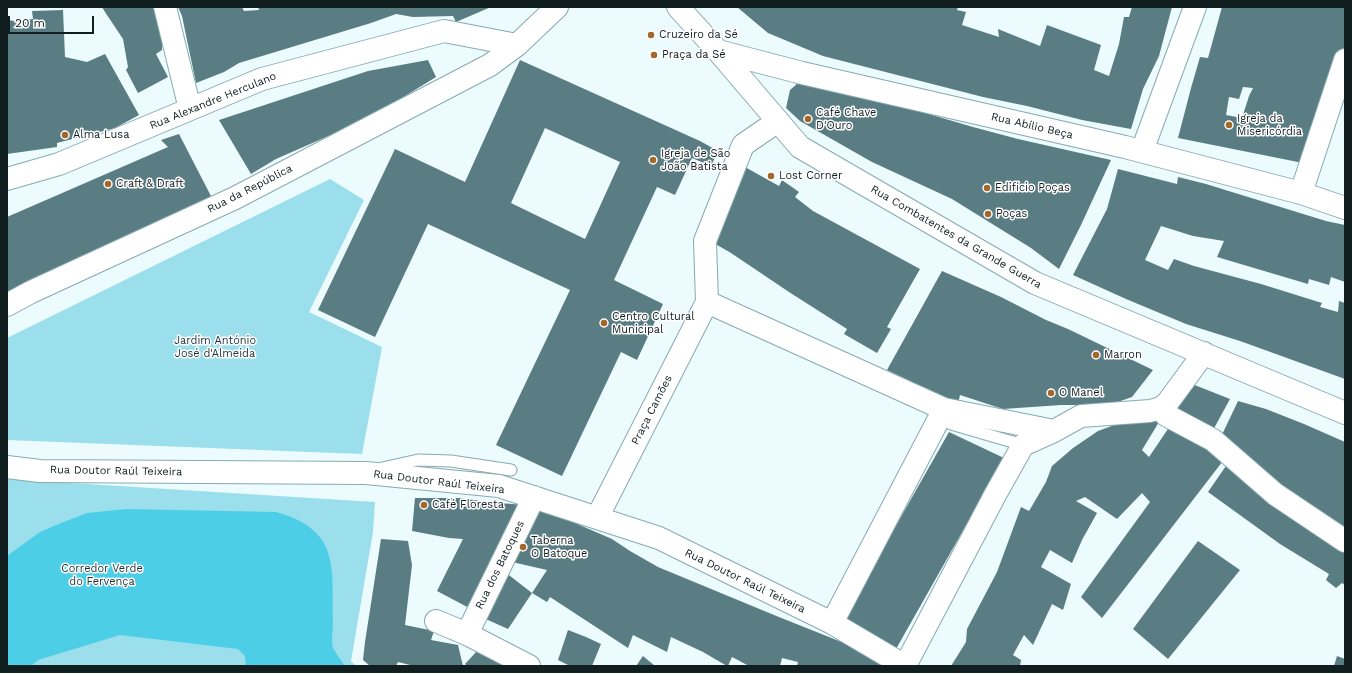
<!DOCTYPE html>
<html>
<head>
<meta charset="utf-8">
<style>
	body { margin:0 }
	#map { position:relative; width:1352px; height:673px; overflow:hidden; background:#ecfbfe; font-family:"Work Sans",sans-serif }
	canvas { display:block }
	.frame { position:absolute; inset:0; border:8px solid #101e20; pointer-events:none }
	.scale { position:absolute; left:8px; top:16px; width:86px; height:18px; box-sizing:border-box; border:2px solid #101e20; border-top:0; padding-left:5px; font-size:12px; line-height:14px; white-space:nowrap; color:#101e20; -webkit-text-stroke:3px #fff; paint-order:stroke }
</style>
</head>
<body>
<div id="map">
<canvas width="1352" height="673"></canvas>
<div class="frame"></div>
<div class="scale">20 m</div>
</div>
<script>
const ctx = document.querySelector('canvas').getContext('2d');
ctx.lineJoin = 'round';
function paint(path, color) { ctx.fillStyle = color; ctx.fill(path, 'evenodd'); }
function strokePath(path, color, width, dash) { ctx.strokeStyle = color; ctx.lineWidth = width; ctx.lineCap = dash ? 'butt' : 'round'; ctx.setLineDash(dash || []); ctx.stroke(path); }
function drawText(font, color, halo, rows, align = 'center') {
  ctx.font = font + ' "Work Sans",sans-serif'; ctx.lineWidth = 3; ctx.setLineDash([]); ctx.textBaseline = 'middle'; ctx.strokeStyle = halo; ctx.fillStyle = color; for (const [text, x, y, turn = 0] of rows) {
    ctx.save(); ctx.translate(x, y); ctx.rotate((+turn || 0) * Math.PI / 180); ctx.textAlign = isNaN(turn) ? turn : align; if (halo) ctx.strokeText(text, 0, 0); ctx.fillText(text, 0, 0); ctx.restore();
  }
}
paint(new Path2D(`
	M330,179L364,200L309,312L382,347L362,454L7,440V338Z
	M7,479L375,502L373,532L351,661L356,666H7Z`), '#9bdfed');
paint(new Path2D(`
	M126,509L276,512C340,530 332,566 333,621C333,628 331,642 333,648C336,654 341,660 345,666H246L245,656L238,649L120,635L38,660L31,666H7V556L40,532L61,523L87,513Z`), '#4bcee6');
paint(new Path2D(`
	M102,7H160L162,21V50L156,54L168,77L138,93L126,70L128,67L123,39L105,12Z
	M178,7H242L244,11L259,10L258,7H491L456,22L453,16L413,17L396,14L371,23L239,63L224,72L196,83L182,16Z
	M737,7H958L957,10L966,12L962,25L999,37L998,29L1040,46L1047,25L1101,45L1094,70L1109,76L1119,44L1124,17H1129L1132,7H1172L1159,56L1143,89L1131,129L1082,120L1027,106L983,97L823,56L768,33Z
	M1222,7H1345V44L1339,63L1309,131L1303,163L1178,138L1191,88L1200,57L1208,58ZM1243,87L1253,88L1249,96L1242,118L1226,115L1229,97L1239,99Z
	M63,10L65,57L87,62L105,54L139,115L115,128L57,143V147L7,154V20L15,21L33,19L32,11Z
	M428,60L436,77L379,112L351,126L276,159L251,174L219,120L368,71Z
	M520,60L700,141L718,151L711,166L692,158L675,195L657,187L614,280L663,304L637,360L621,352L562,476L496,445L570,290L428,224L375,337L318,310L395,149L465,182ZM545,128L620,162L585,239L511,203Z
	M809,79L973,127L1018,139L1111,160L1081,225L1059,269L1031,248L952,199L872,162L800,121L786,108L790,90L798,83Z
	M179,134L213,200L7,298V217L168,147L161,140Z
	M745,167L779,186L782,180L799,192L795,197L813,211L920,269L887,327L891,329L877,353L844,334L847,329L789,292L731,253L712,242Z
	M1118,169L1177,184L1178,177L1206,184L1326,221L1345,225V282L1331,277L1329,285L1309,279L1308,284L1217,257L1224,241L1193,236L1161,226L1145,260L1168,270L1174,259L1194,266L1261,284L1322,303L1320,307L1338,312L1339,301L1345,303V379L1240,341L1186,324L1126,299L1073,275L1107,209Z
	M942,271L1001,297L1046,320L1068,329L1153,370L1132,397L1109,405H1061L1003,409L960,395L958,404L887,370Z
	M1187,382L1230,399L1212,432L1169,413Z
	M1238,401L1266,409L1304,424L1345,442V538L1219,441Z
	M1153,417L1159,422L1142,450L1149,457L1172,423L1226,457L1102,618L1081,597L1150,502L1142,493L1117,519L1085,497L1076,501L1097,513L1082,540L1072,563L1050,550L1041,567L1071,584L1063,610L1052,604L1033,645L1024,635L1013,655L1021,660L1020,666H951L966,642L967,629L997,572L1021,507L1029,511L1046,482L1052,466L1073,448L1098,431L1120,423Z
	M949,432L1004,458L896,649L842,621Z
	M1228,463L1345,545V585L1342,583L1336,588L1326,580L1329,574L1280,544L1208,492Z
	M415,498H459L488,502L524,505L471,609L437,591L463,539L449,538L412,531Z
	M534,508L568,520L612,539L630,551L658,567L774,615L884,659L883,666H797L798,662L782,658L780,666H749L732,657L728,666H727L703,652L671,637L667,652L633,635L628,648L550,597L547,602L532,593L508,629L479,616L505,572L532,593L547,570L512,562Z
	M381,539L408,541L412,565L405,625L434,631L431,640L458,645L463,666H414L398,662L396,666H370L363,660L365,642Z
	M1198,541L1240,570L1168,659L1133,629Z
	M568,630L586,637L601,644L592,666H570L558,660Z
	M477,651L515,666H467L465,664Z
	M643,656L655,666H636Z
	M1337,656L1345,659V666H1334Z`), '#5a7c83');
const lane = new Path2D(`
	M951,424L1023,445
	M382,468L418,460L451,461L511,470`);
const street = new Path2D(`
	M165,7L190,109
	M678,7L718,51L800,147L1035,283L1345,413
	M718,51L802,73L1125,147L1301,193L1345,208
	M1142,151L1195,7
	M7,179L59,164L262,79L444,31L517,45
	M1301,193L1345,60
	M707,302L944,409L1054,431
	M7,305L31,292L235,198L490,65L517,45L557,7
	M1161,408L1166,415L1213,440L1275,494L1345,541
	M7,467L40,471L366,473L499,486L659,538L832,623L905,666
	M597,518L707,302L705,241L743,145L778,121
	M436,621L467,634L529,666
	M832,623L944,409
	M467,634L534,497
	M905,666L995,495L1023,445L1054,431L1081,416L1150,411L1161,408L1168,402L1204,353`);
strokePath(lane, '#87aab1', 13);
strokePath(street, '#87aab1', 24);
strokePath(lane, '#fff', 11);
strokePath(street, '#fff', 22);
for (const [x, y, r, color] of [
	[651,35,4,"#a4672b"],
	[654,55,4,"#a4672b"],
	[808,119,4,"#a4672b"],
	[1229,125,4,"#a4672b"],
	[65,135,4,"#a4672b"],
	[653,160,4,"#a4672b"],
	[771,176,4,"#a4672b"],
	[108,184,4,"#a4672b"],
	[987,188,4,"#a4672b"],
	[988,214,4,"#a4672b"],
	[604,323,4,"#a4672b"],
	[1096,355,4,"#a4672b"],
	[1051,393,4,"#a4672b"],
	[424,505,4,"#a4672b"],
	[523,547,4,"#a4672b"]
]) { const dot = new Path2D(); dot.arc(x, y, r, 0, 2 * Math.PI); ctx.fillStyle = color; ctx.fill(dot); strokePath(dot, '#fff', 1.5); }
drawText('11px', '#101e20', '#fff', [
	["Cruzeiro da Sé",659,35],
	["Praça da Sé",662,55],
	["Café Chave",816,113],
	["D'Ouro",816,126],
	["Igreja da",1237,119],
	["Misericórdia",1237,132],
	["Alma Lusa",73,135],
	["Igreja de São",661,154],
	["João Batista",661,167],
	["Lost Corner",779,176],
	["Craft & Draft",116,184],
	["Edifício Poças",995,188],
	["Poças",996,214],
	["Centro Cultural",612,317],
	["Municipal",612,330],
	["Marron",1104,355],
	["O Manel",1059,393],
	["Café Floresta",432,505],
	["Taberna",531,541],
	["O Batoque",531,554]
], 'left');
drawText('11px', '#101e20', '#fff', [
	["Rua Alexandre Herculano",213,101,-22],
	["Rua Abílio Beça",1032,126,13],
	["Rua da República",250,189,-27],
	["Rua Combatentes da Grande Guerra",956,237,30],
	["Praça Camões",652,410,-63],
	["Rua Doutor Raúl Teixeira",116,471,1],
	["Rua Doutor Raúl Teixeira",439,482,7],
	["Rua dos Batoques",500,565,-64],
	["Rua Doutor Raúl Teixeira",745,581,26]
]);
drawText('11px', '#1c3237', '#fff', [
	["Jardim António",215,341],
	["José d'Almeida",215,354],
	["Corredor Verde",102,569],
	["do Fervença",102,582]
]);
</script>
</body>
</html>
